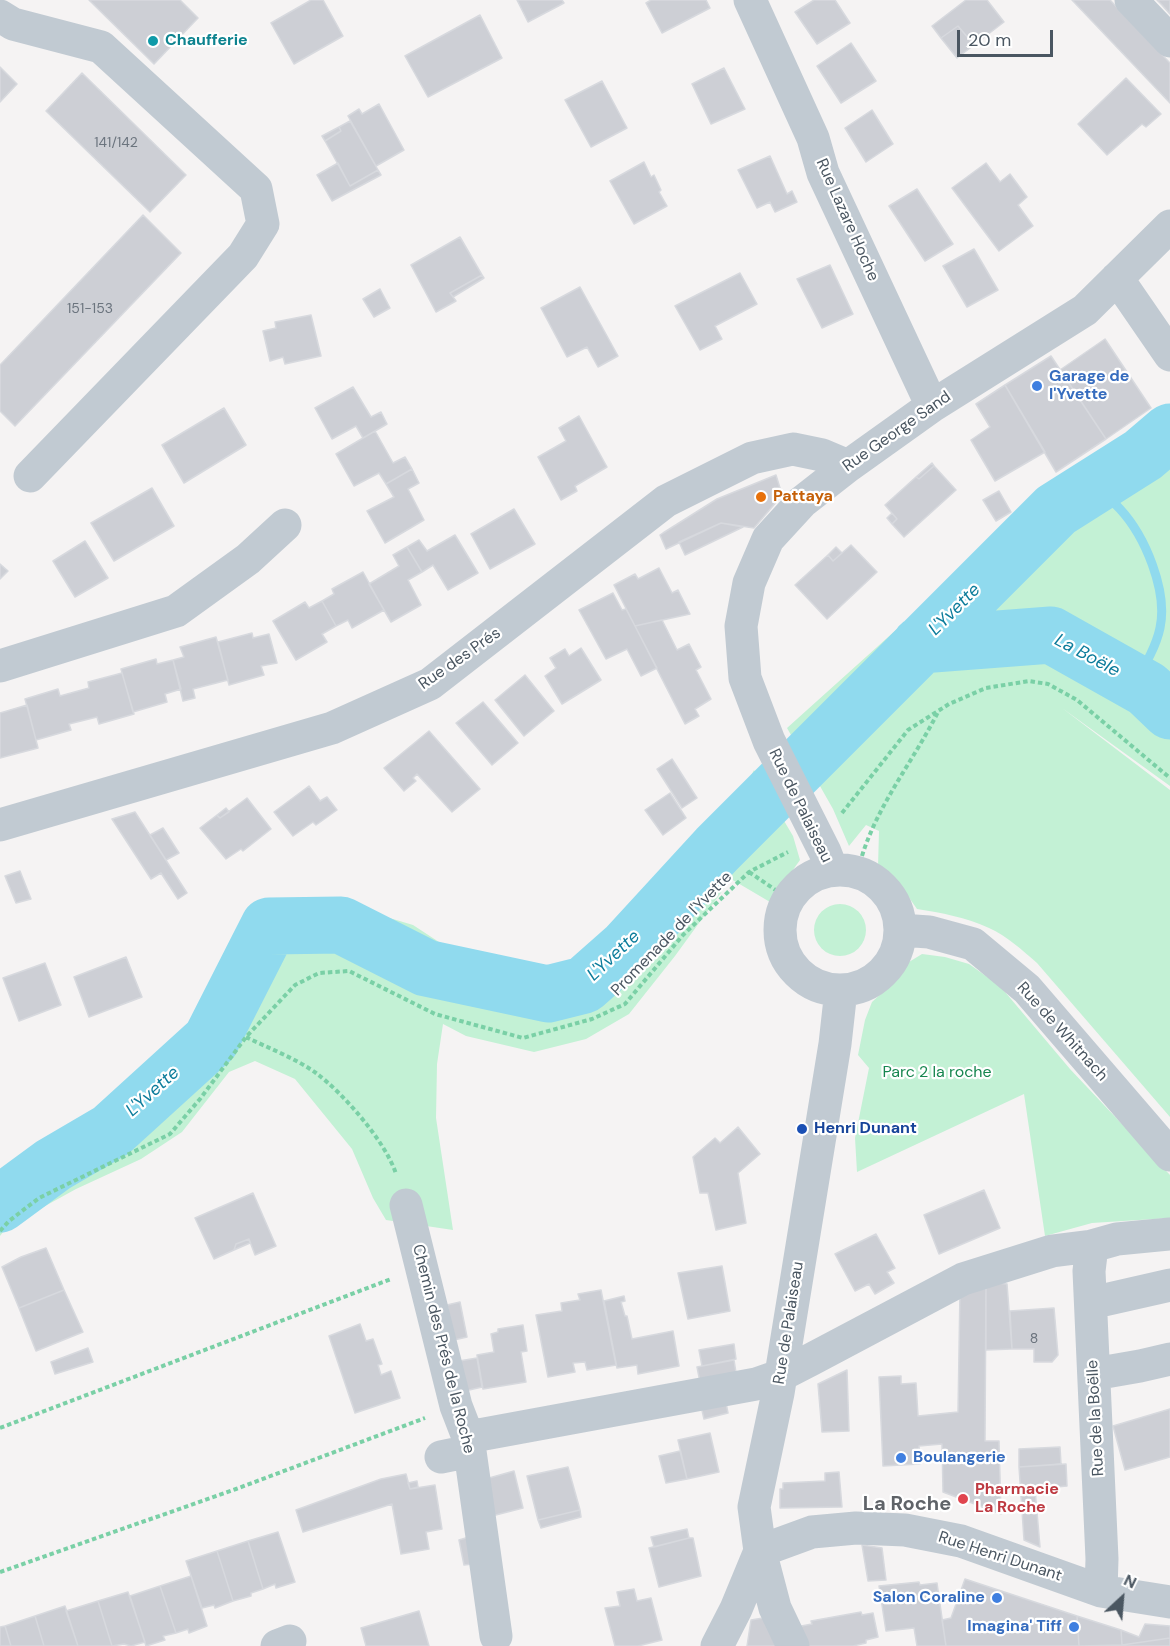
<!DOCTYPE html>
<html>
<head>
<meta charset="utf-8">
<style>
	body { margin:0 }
	#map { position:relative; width:1170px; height:1646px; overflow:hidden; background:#f5f3f3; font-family:"DM Sans",sans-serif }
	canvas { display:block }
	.north { position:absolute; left:1092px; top:1568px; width:60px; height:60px; -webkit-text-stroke:4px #fff; paint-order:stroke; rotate:26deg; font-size:16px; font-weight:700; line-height:24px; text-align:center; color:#4a5661 }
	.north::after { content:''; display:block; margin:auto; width:21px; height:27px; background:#4a5661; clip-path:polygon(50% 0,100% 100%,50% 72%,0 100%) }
	.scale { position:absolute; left:957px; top:30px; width:96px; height:27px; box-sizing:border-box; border:3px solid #4a5661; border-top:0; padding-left:8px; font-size:18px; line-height:21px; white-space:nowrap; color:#4a5661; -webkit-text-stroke:4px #fff; paint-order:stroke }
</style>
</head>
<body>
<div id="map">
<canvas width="1170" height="1646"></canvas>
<div class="north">N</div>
<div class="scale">20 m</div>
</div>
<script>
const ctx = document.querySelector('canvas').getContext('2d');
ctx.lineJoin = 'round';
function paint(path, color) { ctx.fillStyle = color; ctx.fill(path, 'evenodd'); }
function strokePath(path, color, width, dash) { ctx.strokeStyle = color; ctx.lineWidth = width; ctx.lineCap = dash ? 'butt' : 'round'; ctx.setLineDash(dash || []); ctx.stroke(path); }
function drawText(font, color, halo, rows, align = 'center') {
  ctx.font = font + ' "DM Sans",sans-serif'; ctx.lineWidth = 4.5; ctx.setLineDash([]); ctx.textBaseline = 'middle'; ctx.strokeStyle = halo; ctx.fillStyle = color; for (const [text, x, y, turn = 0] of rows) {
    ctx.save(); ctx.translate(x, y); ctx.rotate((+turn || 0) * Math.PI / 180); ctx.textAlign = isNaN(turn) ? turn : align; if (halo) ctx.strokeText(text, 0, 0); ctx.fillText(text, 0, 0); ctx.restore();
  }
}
paint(new Path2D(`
	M1170,448V786L1062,708L1170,790V1117L1037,963C1022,950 1007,936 989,928C966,917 941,913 917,909L901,886L878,867L879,831L866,825L849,846L833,809L787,728L1087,458L1143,455Z
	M754,770L793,836L800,860L770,902L731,879L675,956L629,1014L586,1039L534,1052L466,1036L443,1024L437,1064L436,1118L453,1230L386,1220L373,1198L352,1149L295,1079L255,1061L229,1072L182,1132L141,1159L76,1189L7,1227L0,1236V1173L42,1147L120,1111L188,1036L223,984L261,918L301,905L363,910L413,925L468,961L544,975L582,964L620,933L694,840L740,797Z
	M814 930a26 26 0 1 1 52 0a26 26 0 1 1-52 0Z
	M922,954L945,957L969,964L1000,986L1070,1069L1170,1175V1218L1092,1223L1045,1236L1024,1094L857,1172L855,1138L869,1068L858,1055L865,1020L872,1002L896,980L909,962Z`), '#c3f1d5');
strokePath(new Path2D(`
	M1091,486C1101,493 1112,500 1120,509C1145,536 1168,591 1160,628C1156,647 1145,665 1135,682`), '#90daee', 9);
strokePath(new Path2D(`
	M920,645L1051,635L1147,689L1170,711
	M0,1204L53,1165L111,1131L211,1040L269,926L341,925L426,968L548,994L584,985L627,947L717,849L1056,510L1143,455L1170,432`), '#90daee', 57);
const building = new Path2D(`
	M89,0H180L198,18L154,64Z
	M311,0H323L343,36L294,64L271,23Z
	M517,0H562L564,3L528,22Z
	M651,0H706L710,8L662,33L646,3Z
	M814,0H835L850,23L817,44L795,12Z
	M966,0H987L1004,22L974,45L958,26L941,38L932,26Z
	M1072,0H1110L1170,63V103Z
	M1157,0H1170V14L1162,5Z
	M480,15L502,58L428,97L405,56Z
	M958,26L974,45L957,58L941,38Z
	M851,43L876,81L841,103L817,66Z
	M0,67L17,84L0,102Z
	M724,68L745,109L711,124L692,84Z
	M82,73L186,175L150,212L46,111Z
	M1126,78L1161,114L1146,127L1142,124L1107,155L1078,124Z
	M602,81L627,128L591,147L565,100Z
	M379,104L404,150L376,166L348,116L359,109L362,114Z
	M872,110L893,144L866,162L845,128Z
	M350,121L378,170L350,186L325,141L341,131L339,127Z
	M339,127L341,131L325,141L322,136Z
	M770,156L787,194L792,191L797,202L775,212L770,202L757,208L738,170Z
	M644,162L651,177L654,175L661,190L659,192L667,206L634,224L610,181Z
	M338,163L350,186L378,170L381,175L332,201L317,175Z
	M986,163L1000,182L1010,174L1027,197L1018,205L1033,226L999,251L952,188Z
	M917,189L953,244L925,261L889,206Z
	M143,215L181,253L15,426L0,411V365Z
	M460,237L482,275L450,293L456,301L436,312L411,265Z
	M974,249L998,290L967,307L943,266Z
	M830,265L853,314L822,328L797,279Z
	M740,273L757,304L715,326L722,339L700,350L675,306Z
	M482,275L484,278L453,297L450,293Z
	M580,287L618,356L598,367L587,347L567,357L541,308Z
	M380,289L390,308L374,317L363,299Z
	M311,315L321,356L285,364L283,357L270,361L263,331L276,328L275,322Z
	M1105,339L1151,408L1106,439L1060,370Z
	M1051,356L1106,439L1056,472L1005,385Z
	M1005,385L1045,452L995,481L971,440L990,427L976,404Z
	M353,387L371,417L381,412L387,424L363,438L356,426L332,439L315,408Z
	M224,408L246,445L184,483L162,445Z
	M579,416L607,467L575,486L577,491L561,500L538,457L566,441L559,428Z
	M375,431L393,463L405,457L412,469L386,484L379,473L354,486L336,454Z
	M932,463L934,466L919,479L916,477Z
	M934,466L956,490L904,537L892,524L897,519L885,505L916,477L919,479Z
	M412,469L419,483L408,489L424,520L385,543L367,511L394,497L386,484Z
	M776,475L780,488L784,493L754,528L721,523L666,549L660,535L663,533L717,499Z
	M152,488L174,526L114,561L91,523Z
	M999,491L1011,512L996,521L983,500Z
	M514,509L535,544L490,569L471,534Z
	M892,513L897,519L892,524L887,518Z
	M721,523L743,527L685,555L679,542Z
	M455,535L478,573L448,590L433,565L422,572L407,547L419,540L427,551Z
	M85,541L108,578L75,597L53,561Z
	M851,545L877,572L827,619L795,585L828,555L833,561Z
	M407,547L422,572L408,580L421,605L391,622L369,584L399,566L393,555Z
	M836,547L842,553L833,561L828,555Z
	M0,564L8,571L0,579Z
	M659,568L672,593L678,590L690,614L635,626L614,585L635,574L638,579Z
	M363,572L384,610L352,628L348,620L336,626L322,601L334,594L332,589Z
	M613,593L622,610L626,609L657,668L641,676L627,649L606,659L579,610Z
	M322,601L336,626L322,634L327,642L296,660L273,621L305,602L309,608Z
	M662,620L677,650L689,644L701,667L696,670L711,699L695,709L699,716L685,724L635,626Z
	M252,633L253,638L269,634L277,663L261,666L264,675L229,685L218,642Z
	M216,637L228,680L193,689L195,698L183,701L173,660L184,657L180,647Z
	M581,648L601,680L562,704L545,676L556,668L550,658L565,649L569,656Z
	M156,659L157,664L173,660L181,689L165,694L167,702L133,712L121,669Z
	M122,673L134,714L99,724L97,717L69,724L71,730L36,740L25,699L58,689L60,696L89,688L88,682Z
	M525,675L554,711L524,736L495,700Z
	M483,702L518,743L492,765L456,723Z
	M27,705L38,748L0,758V713Z
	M429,731L480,789L452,812L417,774L413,778L416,781L404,791L384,768Z
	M672,759L697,798L682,808L657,769Z
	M309,786L320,801L327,797L337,810L316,825L313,822L293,836L274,812Z
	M670,793L686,818L663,835L645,810Z
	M247,798L271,829L243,851L241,849L226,859L200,828L217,815L220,818Z
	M226,808L229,812L220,818L217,815Z
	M135,812L187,893L178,899L161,873L151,879L112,819Z
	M163,828L179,853L166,860L150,835Z
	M20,871L31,899L16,903L5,876Z
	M126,957L142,997L89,1017L74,977Z
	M45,963L61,1005L19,1021L3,978Z
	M738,1127L760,1154L738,1173L746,1223L716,1230L708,1193H700L693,1157L715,1138L720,1143Z
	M984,1190L1000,1228L939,1254L924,1215Z
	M253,1193L276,1246L255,1255L249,1239L236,1244L234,1250L214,1259L195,1218Z
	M876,1234L895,1268L887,1272L894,1283L875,1294L869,1284L855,1291L835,1254Z
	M249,1239L250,1243L234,1250L236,1244Z
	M46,1248L64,1290L19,1308L2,1267L21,1257Z
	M722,1266L730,1311L688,1319L678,1273Z
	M986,1278L985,1441H999L1001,1514L943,1492L942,1444L919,1446L920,1464L883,1466L879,1377L901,1376V1384L916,1383L918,1416L958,1412L960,1290Z
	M986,1282L1007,1284L1012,1349L986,1350Z
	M64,1290L83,1332L36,1351L19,1308Z
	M601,1290L616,1365L587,1370L585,1362L573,1363L575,1372L548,1377L536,1315L562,1311L561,1303L580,1300L578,1294Z
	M624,1296L625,1301L621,1302L625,1316H627L632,1339L673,1331L679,1366L638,1374L637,1365L617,1368L604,1301Z
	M460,1302L467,1337L454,1340L447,1305Z
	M1054,1308L1058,1355L1052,1362H1034V1349H1012L1010,1311Z
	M360,1324L366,1341L373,1339L382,1364L378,1365L381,1375L391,1371L400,1398L355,1413L329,1336Z
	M523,1325L527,1351L521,1352L526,1382L483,1389L477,1355L494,1352L491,1334L498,1332V1329Z
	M734,1344L736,1359L702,1366L699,1350Z
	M88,1348L93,1362L55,1374L51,1362Z
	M477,1358L482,1387L465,1391L459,1361Z
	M734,1360L737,1379L701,1387L697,1367Z
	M847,1370L849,1431L822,1432L818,1384Z
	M725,1398L728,1413L704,1419L700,1402Z
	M1170,1409V1457L1125,1470L1113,1426Z
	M710,1433L719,1472L687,1479L678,1440Z
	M1060,1447L1061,1464L1019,1467V1449Z
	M680,1451L687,1479L666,1483L659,1456Z
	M1066,1464L1067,1486L1035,1489L1040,1547L1024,1540L1019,1467Z
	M568,1467L580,1510L538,1520L527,1476Z
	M514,1471L523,1508L488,1517L482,1480Z
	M839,1472L842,1507L780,1508V1489H783V1483L825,1481V1473Z
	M406,1474L410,1489L435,1485L442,1529L426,1532L429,1549L401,1554L392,1504L303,1532L296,1510L381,1479Z
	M417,1481L418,1487L410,1489L408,1483Z
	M580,1510L581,1517L541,1528L538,1520Z
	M687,1529L689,1538L654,1547L651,1537Z
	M278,1532L295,1582L276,1588L275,1584L263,1589L248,1541Z
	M469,1537L473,1564L464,1565L459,1540Z
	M689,1538H693L701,1576L659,1587L649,1548Z
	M248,1541L263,1589L251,1593V1596L233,1601L217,1551Z
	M862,1545L882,1548L886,1580L868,1581Z
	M217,1551L233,1601L215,1608L214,1605L202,1608L186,1561Z
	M191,1576L207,1626L189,1633L188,1629L176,1633L160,1586Z
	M965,1579L1077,1616L1079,1646H946L942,1620L951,1618Z
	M919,1582L920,1585L937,1583L946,1646H917L914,1628L886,1631L879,1586Z
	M160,1586L176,1633L163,1636L165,1640L146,1646L130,1596Z
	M634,1589L637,1601L651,1598L662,1640L638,1646H615L605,1608L620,1606L617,1592Z
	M128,1592L145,1642L131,1646L124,1644L112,1646L98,1601Z
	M98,1601L112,1646H78L66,1611Z
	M65,1606L78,1646H44L35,1616Z
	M419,1611L429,1646H366L361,1628Z
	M861,1612L862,1615L873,1613L878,1637L866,1640V1643L853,1646H805L796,1627L812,1624L811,1621Z
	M35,1616L44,1646H11L5,1626Z
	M1077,1616L1121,1630L1122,1645L1079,1646Z
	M763,1618L777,1646H747L751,1620Z
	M1145,1624L1170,1626V1638L1122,1645L1121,1630L1139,1637Z
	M5,1626L11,1646H0V1627Z
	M1170,1638V1646H1110L1122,1645Z`);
paint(building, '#cdcfd5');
strokePath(building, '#d7d9de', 1.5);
strokePath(new Path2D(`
	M842,813L908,730L949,704L986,688L1029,681L1048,684L1077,700L1170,778
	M862,856C878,804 914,760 938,712
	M749,872L780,893
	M246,1037C268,1048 295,1058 316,1073C343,1093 386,1142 396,1174
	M0,1231L9,1221L39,1198L170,1134L200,1099L246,1037L295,985L319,973L349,971L435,1014L523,1038L592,1019L625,1004L683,935L749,872L788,852
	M0,1428L391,1279
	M0,1572L236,1489L425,1418`), '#7ad0a6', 4, [4.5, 3]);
strokePath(new Path2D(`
	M750,0L813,138L823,173L932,406
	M1131,0L1170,41
	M0,16L13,24L101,47L256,189L263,224L243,256L30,476
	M1117,278L1170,355
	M0,666L176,611L248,559L285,525
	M0,825L332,728L430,684L666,501L752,458L793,449L822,455L848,466
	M832,870L825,852L769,741L745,678L741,626L749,583L768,539L802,502L848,466L932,406L1085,310L1170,226
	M780 930a60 60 0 1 1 120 0a60 60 0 1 1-120 0Z
	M900,930L929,932L973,944L1027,989L1170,1155
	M406,1205L456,1406L468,1437L496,1636
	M1092,1246L1089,1271L1102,1559L1101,1591
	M1091,1303L1170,1285
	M1094,1374L1140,1366L1170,1359
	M468,1437L756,1384L779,1376L812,1359L963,1279L1052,1251L1092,1246L1117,1239L1170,1234
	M441,1457L470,1451
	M760,1551L812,1532L856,1528L905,1530L961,1541L1101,1591L1170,1602
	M277,1646L290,1641
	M717,1646L736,1609L760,1551
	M793,1646L775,1608L760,1551L754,1507L778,1393L835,1044L841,990`), '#c1cad2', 33);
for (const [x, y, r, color] of [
	[153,41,6,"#0f9aa8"],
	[1037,386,6,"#3f7fe0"],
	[761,497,6,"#e8710a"],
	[802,1129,6,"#1a4fb4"],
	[901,1458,6,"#3f7fe0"],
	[963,1499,6,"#e0444e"],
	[997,1598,6,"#3f7fe0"],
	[1074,1627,6,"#3f7fe0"]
]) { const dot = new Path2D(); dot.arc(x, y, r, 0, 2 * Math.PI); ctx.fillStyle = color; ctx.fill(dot); strokePath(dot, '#fff', 2); }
drawText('14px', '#6b747e', null, [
	["141/142",116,143],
	["151-153",90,309],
	["8",1034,1339]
]);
drawText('bold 16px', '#0d838f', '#fff', [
	["Chaufferie",165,41]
], 'left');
drawText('16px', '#4a5661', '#fff', [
	["Rue Lazare Hoche",847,220,66],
	["Rue George Sand",897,432,-35],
	["Rue des Prés",460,659,-35],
	["Rue de Palaiseau",800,806,64],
	["Promenade de l'Yvette",672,934,-46],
	["Rue de Whitnach",1062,1032,48],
	["Rue de Palaiseau",789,1323,-81],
	["Chemin des Prés de la Roche",443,1349,76],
	["Rue de la Boëlle",1096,1418,-93],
	["Rue Henri Dunant",1000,1557,18]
]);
drawText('bold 16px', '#366cbe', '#fff', [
	["Garage de",1049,377],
	["l'Yvette",1049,395],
	["Boulangerie",913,1458],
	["Salon Coraline",985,1598,"right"],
	["Imagina' Tiff",1062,1627,"right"]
], 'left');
drawText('bold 16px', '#c56008', '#fff', [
	["Pattaya",773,497]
], 'left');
drawText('16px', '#17864f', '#fff', [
	["Parc 2 la roche",937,1073]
]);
drawText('bold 16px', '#164399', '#fff', [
	["Henri Dunant",814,1129]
], 'left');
drawText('bold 16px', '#be3a42', '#fff', [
	["Pharmacie",975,1490],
	["La Roche",975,1508]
], 'left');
drawText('italic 18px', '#0c7c9b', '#fff', [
	["L'Yvette",955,610,-45],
	["La Boële",1087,656,28],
	["L'Yvette",614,956,-43],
	["L'Yvette",153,1092,-42]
]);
drawText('bold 20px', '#5f6368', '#fff', [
	["La Roche",907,1505]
]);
</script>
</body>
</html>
